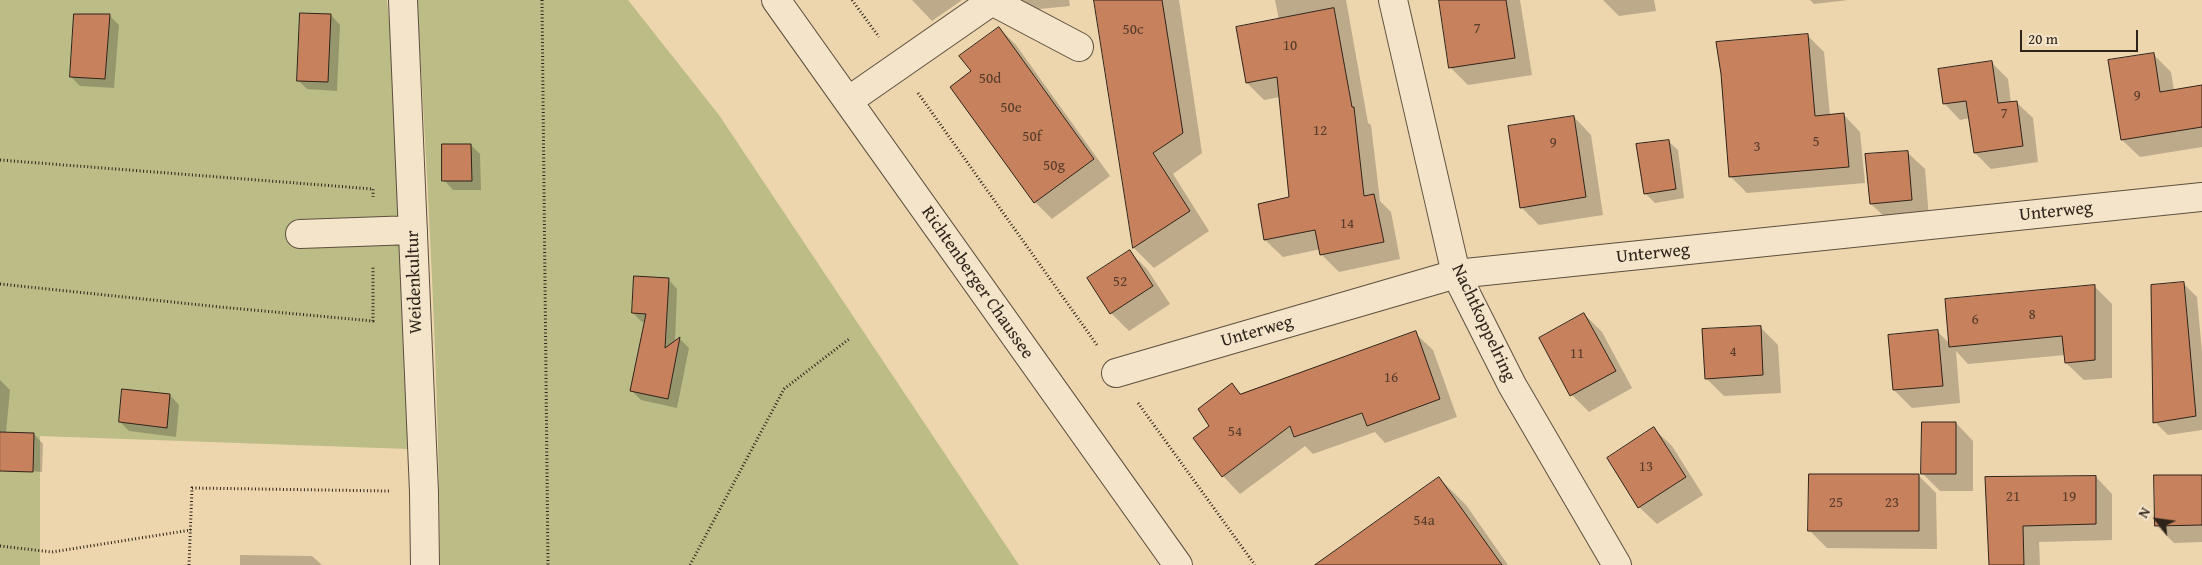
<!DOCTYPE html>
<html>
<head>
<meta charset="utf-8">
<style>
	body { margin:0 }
	#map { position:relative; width:2202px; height:565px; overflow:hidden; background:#edd5ad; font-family:"Gentium Book Plus",serif }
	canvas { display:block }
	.north { position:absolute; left:2132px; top:495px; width:50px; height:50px; -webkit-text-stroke:4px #f3e4ca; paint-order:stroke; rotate:300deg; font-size:14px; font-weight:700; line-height:20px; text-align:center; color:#2f241a }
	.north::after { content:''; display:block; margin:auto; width:18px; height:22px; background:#2f241a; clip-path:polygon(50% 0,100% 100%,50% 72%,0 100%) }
	.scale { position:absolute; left:2020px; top:30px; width:118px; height:22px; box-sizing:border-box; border:2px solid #2f241a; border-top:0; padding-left:6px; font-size:15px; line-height:18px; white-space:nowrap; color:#2f241a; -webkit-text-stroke:4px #f3e4ca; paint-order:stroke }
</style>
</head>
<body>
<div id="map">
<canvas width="2202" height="565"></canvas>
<div class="north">N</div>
<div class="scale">20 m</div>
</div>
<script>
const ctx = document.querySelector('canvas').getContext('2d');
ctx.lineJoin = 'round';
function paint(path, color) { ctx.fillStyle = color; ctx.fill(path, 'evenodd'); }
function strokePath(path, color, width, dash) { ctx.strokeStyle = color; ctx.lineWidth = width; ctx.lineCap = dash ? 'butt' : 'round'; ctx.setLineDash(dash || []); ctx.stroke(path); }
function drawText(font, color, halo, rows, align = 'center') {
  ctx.font = font + ' "Gentium Book Plus",serif'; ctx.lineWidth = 4; ctx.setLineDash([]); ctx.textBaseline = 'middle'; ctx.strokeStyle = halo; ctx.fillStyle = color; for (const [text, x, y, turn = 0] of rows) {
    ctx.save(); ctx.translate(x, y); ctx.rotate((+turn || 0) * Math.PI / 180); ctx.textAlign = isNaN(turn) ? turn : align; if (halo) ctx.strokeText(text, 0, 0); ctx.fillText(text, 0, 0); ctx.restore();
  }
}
paint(new Path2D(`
	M0,0H387L390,29L409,449L40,436V565H0Z
	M417,0H628L719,115L1019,565H440C439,377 428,188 417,0Z`), '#bcbc87');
paint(new Path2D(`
	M912,0H962L932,21Z
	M1012,0H1069L1070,6L1029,10Z
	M1095,0H1179L1202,153L1173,174L1209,231L1154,268L1134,248Z
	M1275,0H1346L1368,123L1371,125L1380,201L1391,212L1400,259L1339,272L1322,255L1321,249L1283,257L1265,240L1259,205L1291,198L1280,97L1264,100L1247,83L1279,20Z
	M1440,0H1520L1532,75L1468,85L1450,67Z
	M1603,0H1654L1656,11L1619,16Z
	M1810,0H1848L1814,4Z
	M331,15L340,25L337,91L307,89L298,80Z
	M110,16L119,25L114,88L80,86L71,77Z
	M999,28L1016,45L1110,176L1052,219L1035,202L972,72Z
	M1807,35L1824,52L1830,116L1844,115L1860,132L1865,183L1747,193L1730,176Z
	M2153,54L2171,72L2174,91L2202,86V147L2140,157L2122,140Z
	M1992,63L2008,79L2011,103L2016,102L2033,118L2038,162L1991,169L1975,153L1970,118L1960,120L1944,103Z
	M1574,117L1591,135L1603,215L1539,225L1521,207Z
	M1668,141L1678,150L1684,198L1655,203L1645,193Z
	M471,145L480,154L481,190H453L444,180Z
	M1907,152L1925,169L1929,218L1889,221L1871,204Z
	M1130,252L1147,269L1170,304L1129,331L1111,313L1089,278Z
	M668,279L677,289L675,342L680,339L689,348L677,408L641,400L632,391L646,322H642L633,313Z
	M2184,284L2197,297L2202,352V430L2168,435L2155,422Z
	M2094,286L2112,304V378L2084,380L2066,363L2065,355L1968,364L1956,351L1960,403L1912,408L1894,390L1938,332L1950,344Z
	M1584,314L1602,332L1632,388L1589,412L1572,395Z
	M1760,327L1778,345L1781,393L1724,396L1706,378Z
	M1415,333L1433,350L1457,417L1385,443L1375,432L1313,454L1305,446L1240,494L1223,476L1211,426L1232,385L1242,395Z
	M0,380L10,390L6,433L34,434L43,444L42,472L0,468Z
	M170,395L179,405L176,437L129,431L120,422Z
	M1956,423L1973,441V491H1940L1922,473Z
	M1654,429L1672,446L1703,495L1657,524L1639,507Z
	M1919,476L1936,493L1937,549L1827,548L1810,531Z
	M2202,476V542L2174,543L2156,525Z
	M2096,477L2112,494V540L2039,542L2040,565H1990L1987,478Z
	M1439,478L1466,505L1508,565H1317Z
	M240,555L312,556L322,565H240Z`), '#0003');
const building = new Path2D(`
	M1094,0H1162L1183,133L1153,153L1190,211L1133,248Z
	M1439,0H1506L1515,58L1449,68Z
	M1334,8L1352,107H1354L1364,196L1374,194L1384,242L1320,255L1315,230L1264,240L1258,204L1289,197L1277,77L1246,83L1236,27Z
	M300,13L331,14L328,82L297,81Z
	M74,14H110L105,79L70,77Z
	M999,27L1094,159L1034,203L950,87L971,71L959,56Z
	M1808,34L1815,116L1844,113L1849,167L1729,177L1721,74L1716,42Z
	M2154,53L2160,92L2202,85V127L2121,140L2108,60Z
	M1992,61L1998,103L2017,101L2023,146L1974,153L1966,101L1943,104L1938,69Z
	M1574,116L1586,197L1520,208L1508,126Z
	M1669,140L1676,189L1644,194L1636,144Z
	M442,144H471L472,181H442Z
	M1908,151L1912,200L1870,204L1865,154Z
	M1130,250L1153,286L1110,314L1087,278Z
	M634,276L669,278L665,348L680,337L668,399L630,391L646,314L632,313Z
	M2184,282L2196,416L2153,423L2151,285Z
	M2095,285V360L2065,363L2062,336L1949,347L1945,299Z
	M1584,313L1616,371L1570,396L1539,338Z
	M1761,326L1763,375L1705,379L1702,329Z
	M1938,330L1943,386L1893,390L1888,335Z
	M1416,331L1440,399L1367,426L1362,413L1294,437L1290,426L1222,477L1193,438L1209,426L1198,409L1232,383L1240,394Z
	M122,389L170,394L167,428L119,422Z
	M1922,422H1956V474H1921Z
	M1654,427L1686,477L1638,508L1607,458Z
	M0,432L34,433L33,472L0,471Z
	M1809,474H1919V531H1808Z
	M2154,475H2202V525L2155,526Z
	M2096,476V524L2023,526L2024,565H1989L1985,477Z
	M1439,477L1502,565H1315Z`);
paint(building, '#c7815d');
strokePath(building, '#2f241a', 1);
const minor = new Path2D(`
	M403,0L424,492L425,565
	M776,0L1178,565
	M1393,0L1456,274L1512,385L1617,565
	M848,101L992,1L1079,47
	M300,234L413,230
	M1116,373L1456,274L2202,197`);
strokePath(minor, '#5e503f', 30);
strokePath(new Path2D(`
	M542,0L548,565
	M852,0L879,37
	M918,93L1097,345
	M0,160L373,189V197
	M0,284L220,307L373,321V266
	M1138,403L1255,565
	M0,546L52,552L191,530
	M189,565L192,488L389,491
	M690,565L784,389L849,339`), '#2f241a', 3, [1, 2.5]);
strokePath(minor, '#f3e4ca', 28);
drawText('15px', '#553b2b', null, [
	["7",1477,29],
	["50c",1133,30],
	["10",1290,46],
	["50d",990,79],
	["9",2137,96],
	["50e",1011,108],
	["7",2004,114],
	["12",1320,131],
	["50f",1032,137],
	["5",1816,142],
	["9",1553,143],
	["3",1757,147],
	["50g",1054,166],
	["14",1347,224],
	["52",1120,282],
	["8",2032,315],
	["6",1975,320],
	["4",1733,352],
	["11",1577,354],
	["16",1391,378],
	["54",1235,432],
	["13",1646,467],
	["21",2013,497],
	["19",2069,497],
	["25",1836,503],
	["23",1892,503],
	["54a",1424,521]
]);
drawText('18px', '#2f241a', '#f3e4ca', [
	["Unterweg",2056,212,-6],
	["Unterweg",1653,254,-6],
	["Weidenkultur",415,282,-92],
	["Richtenberger Chaussee",977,283,55],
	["Nachtkoppelring",1483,323,65],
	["Unterweg",1257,332,-16]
]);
</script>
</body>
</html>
